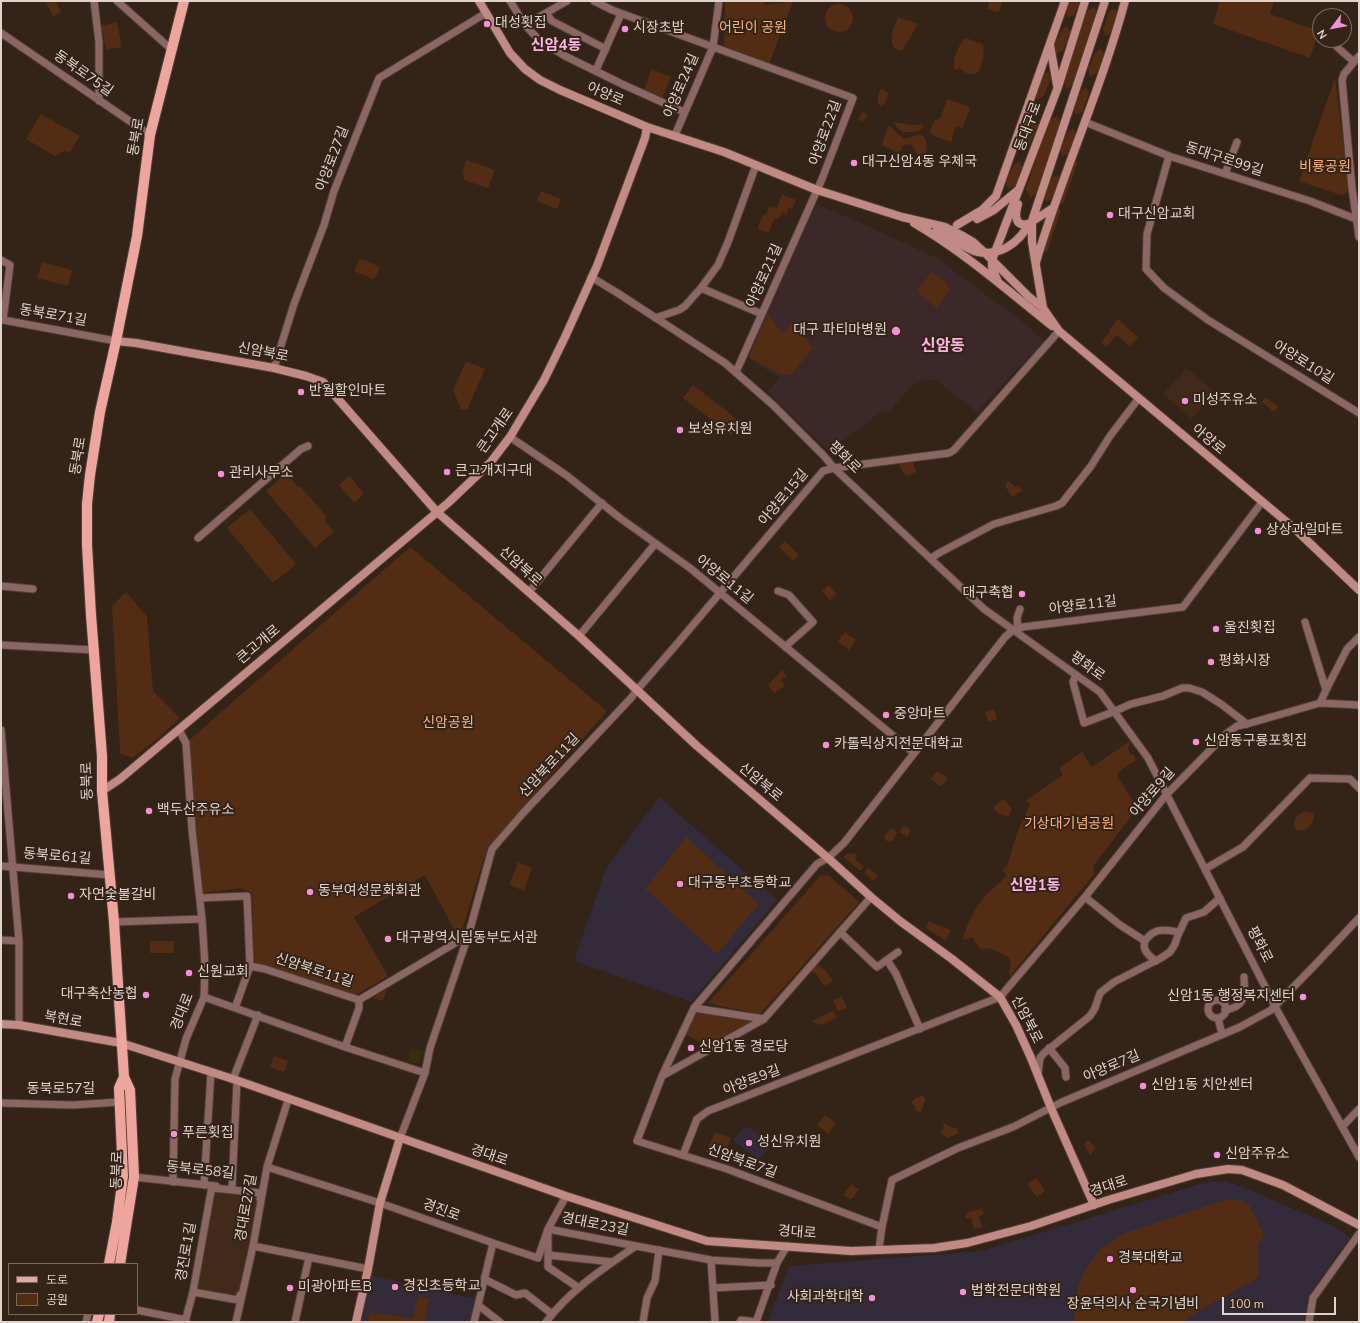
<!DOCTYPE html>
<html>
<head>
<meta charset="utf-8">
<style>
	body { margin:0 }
	#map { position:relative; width:1360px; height:1323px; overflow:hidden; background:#342317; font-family:"Nunito Sans","Noto Sans KR",sans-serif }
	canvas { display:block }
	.frame { position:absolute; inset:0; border:2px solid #dfd3cc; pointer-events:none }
	.legend { position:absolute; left:8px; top:1263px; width:130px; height:52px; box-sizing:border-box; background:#342317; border:1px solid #78695f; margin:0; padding:5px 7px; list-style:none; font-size:12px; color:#dfd3cc }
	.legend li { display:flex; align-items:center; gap:8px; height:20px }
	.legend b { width:20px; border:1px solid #78695f }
	.north { position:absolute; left:1312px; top:8px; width:40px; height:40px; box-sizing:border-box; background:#342317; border:1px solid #78695f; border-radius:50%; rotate:238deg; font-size:11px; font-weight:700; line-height:16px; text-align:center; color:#dfd3cc }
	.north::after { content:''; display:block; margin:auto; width:14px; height:18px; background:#f391d6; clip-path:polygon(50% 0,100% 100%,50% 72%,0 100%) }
	.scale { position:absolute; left:1222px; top:1297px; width:114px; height:18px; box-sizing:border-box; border:2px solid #dfd3cc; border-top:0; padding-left:5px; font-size:12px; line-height:14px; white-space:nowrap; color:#dfd3cc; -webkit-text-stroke:3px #342317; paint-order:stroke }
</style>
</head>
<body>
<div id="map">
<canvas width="1360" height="1323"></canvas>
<div class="frame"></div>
<ul class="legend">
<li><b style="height:5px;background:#eea59e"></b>도로</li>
<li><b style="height:11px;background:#522d13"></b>공원</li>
</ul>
<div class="north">N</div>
<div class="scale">100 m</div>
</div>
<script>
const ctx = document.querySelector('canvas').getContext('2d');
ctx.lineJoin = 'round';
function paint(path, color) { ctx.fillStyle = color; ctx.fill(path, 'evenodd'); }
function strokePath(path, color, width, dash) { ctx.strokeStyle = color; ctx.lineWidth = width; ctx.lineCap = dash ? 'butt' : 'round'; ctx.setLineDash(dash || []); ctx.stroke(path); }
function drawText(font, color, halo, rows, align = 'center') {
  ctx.font = font + ' "Nunito Sans","Noto Sans KR",sans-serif'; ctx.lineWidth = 4; ctx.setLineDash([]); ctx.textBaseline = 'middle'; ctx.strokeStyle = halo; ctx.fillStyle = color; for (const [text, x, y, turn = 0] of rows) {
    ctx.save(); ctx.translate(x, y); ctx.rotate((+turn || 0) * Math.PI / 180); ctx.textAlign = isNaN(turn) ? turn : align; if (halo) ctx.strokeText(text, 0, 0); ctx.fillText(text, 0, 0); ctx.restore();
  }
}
paint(new Path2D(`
	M1186,368L1215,392L1192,419L1163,394Z
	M214,1187L260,1192L237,1299L195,1291Z`), '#412a1a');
paint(new Path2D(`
	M659,797L777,900L691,1002L574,961L606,868Z
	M747,1126L771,1145L759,1161L733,1140L742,1130Z
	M1226,1181L1245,1188L1331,1225L1350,1237L1309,1295L1304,1322H768L789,1266L981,1251L1207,1182Z
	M370,1275L476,1299L471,1322H360Z`), '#332a3a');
paint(new Path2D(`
	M816,204L881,232L935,257L1001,306L1022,321L1045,341L1018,368L977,412L936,380H925L911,386L890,411L878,414L829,451L767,392L780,378L748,358L765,315Z`), '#3c2829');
paint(new Path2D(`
	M45,1H56L61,12L53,16Z
	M725,1H763L766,5L793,1L769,64L727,47L724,45Z
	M990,1H1003L1000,10L996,12L987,9Z
	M1070,1H1080L1074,15L1067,18L1066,10Z
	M1220,1H1274L1270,14L1319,31L1310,58L1213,24Z
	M825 18a14 14 0 1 1 28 0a14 14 0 1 1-28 0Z
	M1095,7L1097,15L1074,84L1067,89L1063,80L1086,11Z
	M1114,8L1118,14L1111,33L1105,36L1103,29L1109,12Z
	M898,17L918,24L902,51L894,48C889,37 894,27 898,17Z
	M117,22L122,47L106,50L101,26Z
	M1067,26L1070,32L1063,51L1056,54L1054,46L1062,29Z
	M966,38L982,44L984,47C983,56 984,66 976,74L966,73L959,68L957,70L954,69C952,59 958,45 966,38Z
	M1101,49L1104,55L1097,73L1090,77L1088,69L1096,52Z
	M652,69L671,77L662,98L644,90Z
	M1048,72L1051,78L1044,96L1037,100L1035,92L1042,75Z
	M1335,78L1348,183V190L1345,194L1341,195L1299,181Z
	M1086,87L1089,93L1082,112L1075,115L1074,108L1081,91Z
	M882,89L888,93C888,99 886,104 880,107L877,100L880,90Z
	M947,99L969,107L970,109L962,128L956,126L951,142L934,136L930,132L934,121L941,117Z
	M862,112L867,114L868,116L864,121L858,120Z
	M41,114L80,136L70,152L64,151L55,156L26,139Z
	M1058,116L1060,124L1037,193L1030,198L1026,189L1049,120Z
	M1035,119L1038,125L1030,143L1024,147L1022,139L1029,122Z
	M894,122L912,125L921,124L924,126L923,129C911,133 899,136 894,122Z
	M888,125C896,130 896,135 906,139L920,134C931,140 927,153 921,161L911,144L909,145L907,144L901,147L902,149L897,153L882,145Z
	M1073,128L1076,135L1069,153L1062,156L1060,149L1068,132Z
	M466,160L495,170L488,188L464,180L462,172Z
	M1073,160L1078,162L1063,204L1058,202Z
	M1019,161L1022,167L1015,186L1008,189L1006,182L1014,165Z
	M1057,174L1060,180L1053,199L1046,202L1044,195L1052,178Z
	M541,191L561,199L557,209L537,201Z
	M782,194L796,200L792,209L789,208L786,214L782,212L778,220L775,218L768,233L757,229L764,214L766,215L769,206L777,208Z
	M1055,208L1061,210L1047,252L1042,250Z
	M360,258L380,267L374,280L354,271Z
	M42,262L72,270L68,286L37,278Z
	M932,271L947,284L949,290L937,308L917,291Z
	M768,313L782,334L788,328L793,322L813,348L791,375L781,374L749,357Z
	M1118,319L1138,337L1130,346L1117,335L1106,347L1101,342L1110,332L1109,330Z
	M466,361L485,369L467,410L461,409L453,390Z
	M693,385L741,422L731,435L683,398Z
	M1266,397L1278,407L1274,412L1262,402Z
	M913,462L916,472L906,476L898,464Z
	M286,473L298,487L300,486L327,517L324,520L334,532L315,548L266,491Z
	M350,476L364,494L354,503L339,485Z
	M1008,481L1015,487L1017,485L1023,490L1012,497L1005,486Z
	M250,509L296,564L273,583L227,528Z
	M785,541L799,555L793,561L779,547Z
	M410,547L607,711L487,848L462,931H455L425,875L354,917L388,976L356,995L258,964L254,960L252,893L240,888L203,893L194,830L187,742Z
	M829,585L836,594L830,600L822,591Z
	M126,592L147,617L153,691L180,718L156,740L132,758L120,753L112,606Z
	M845,632L856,640L849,650L838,641Z
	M782,670L787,676L781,679L785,686L774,693L768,685Z
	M994,709L997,719L988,722L985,712Z
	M937,732L951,742L947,748L933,738Z
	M1130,741L1128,749L1130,753L1135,757V761L1118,772L1117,776L1131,798L1136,801L1138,807L1137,809L1093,866L1095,873L1010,976C1008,969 1013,965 1009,958L990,948L981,950L972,937L967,939L963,940C965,926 978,902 988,893C994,887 1001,882 1007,875L1002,870L1007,866L1017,833L1030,804L1025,801L1063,775L1059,768L1082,752L1092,767Z
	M937,771L948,778L941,787L931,779Z
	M1003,799L1012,809L1008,817L997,813L993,808Z
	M1306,811L1313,813C1316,821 1311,827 1303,831L1296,830C1291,821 1297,814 1306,811Z
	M904,825L911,830L907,837L899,832Z
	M891,828L897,832L892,841H886L884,836Z
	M686,837L759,904L717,954L645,889Z
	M856,853L855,859L864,867L860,871L844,857L846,854Z
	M518,862L532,868L524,891L509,885Z
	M868,868L878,876L873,881L864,873Z
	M821,875L829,876L859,902L760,1014L708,1003Z
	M929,921L939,926L940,925L951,930L946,941L926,928Z
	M150,941H174V953H150Z
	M817,964L826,971L833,981L824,986L816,974L811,971Z
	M387,989L383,1001L373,998Z
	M842,996L847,1008L838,1011L833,1000Z
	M833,1010L837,1018L822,1025L811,1022Z
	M696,1012L750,1021L748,1023L707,1046L686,1035Z
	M274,1056L288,1061L284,1072L270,1067Z
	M921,1095L926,1098L921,1112L916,1111L915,1106L911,1103L916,1097L918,1098Z
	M825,1115L836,1123L828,1134L817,1125Z
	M944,1123L953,1128L956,1127L959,1133L948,1138L940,1133L944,1126L943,1125Z
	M715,1132L731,1138L723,1159L706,1152Z
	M1088,1140L1096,1147L1090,1156L1084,1144Z
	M1036,1178L1045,1191L1037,1197L1027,1184Z
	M851,1184L859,1189L851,1200L843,1195Z
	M1239,1199L1250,1206L1264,1235L1258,1245L1259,1276L1252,1281L1201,1310L1182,1322H1074L1078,1285L1085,1271L1101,1248L1125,1233L1224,1200Z
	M982,1209L984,1215L979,1216L982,1227L974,1229L971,1218L966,1219L965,1217L969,1212Z
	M418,1295L429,1299L425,1322H368L369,1312L413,1318Z`), '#522d13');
paint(new Path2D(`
	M412,1048L423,1052L419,1061L415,1064L407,1061Z`), '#362e0d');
const street = new Path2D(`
	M94,1L99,42V101
	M117,1L171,49
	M510,1L525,25L539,40L565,56L624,85L684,112
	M594,1L612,10L853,98L822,179L736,372
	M546,13L552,21L606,49
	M525,25L567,1
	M1,33L150,135
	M1337,47L1354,62
	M1359,56L1344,74L1342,80L1352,188L1359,237
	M596,70L621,14
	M1085,122L1169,156L1310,201L1356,219L1359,218
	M675,135L713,47L719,1
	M1169,156L1147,234L1146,269L1164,288L1208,320L1359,413
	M1225,174L1237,142
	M1,260L10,265L3,320L116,341
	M591,277L616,292L725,363L773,405L824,456L834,468L984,609L1100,692L1148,758L1278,1012L1359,1157
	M701,288L762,314
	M655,318L679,310L685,306L701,288L718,265L728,242L756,165
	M274,368L294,304L324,225L334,191L379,78L486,13
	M510,437L566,475L620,518L690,568L914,753
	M198,538L301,449L308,446
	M931,558L939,553L994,524L1056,506L1062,503L1091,466L1110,436L1139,398
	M1,586L33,589
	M778,591L789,595L813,622L785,647
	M529,592L602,503
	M1305,622L1326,690
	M1018,629L1017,618L1020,609
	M579,636L655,544
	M1,645L94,650
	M1076,675L1073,682L1084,723L1113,712L1131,704L1163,696L1182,688H1189L1202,692L1221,704L1247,724
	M1320,703L1359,705
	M1,730L19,941V1025
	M1,866L110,875
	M1205,869L1243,847L1310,778L1350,779L1359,788
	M1085,897L1120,925L1145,941
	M200,898L247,896L250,966L265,969L359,1000L462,939L468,934
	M114,922L202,919
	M840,932L877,967L898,952
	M1,940L19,941
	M887,960L896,974L920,1029
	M1156,961C1146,954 1139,946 1149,936C1151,934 1154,932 1157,931C1164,929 1172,931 1179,932
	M204,997L345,1047L425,1073
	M1208 1009a9 9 0 1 1 18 0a9 9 0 1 1-18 0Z
	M235,1008L250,966
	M694,1008L764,1019
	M1225,1010C1246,1007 1245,994 1244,977
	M1218,1018L1222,1034
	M345,1047L359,1008V1000
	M1049,1048L1065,1068L1066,1077
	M1038,1074L1040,1058L1044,1053L1090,1016L1095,1008L1100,993L1114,982L1161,958L1170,952L1175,944L1178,935L1186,918L1204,912L1220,898
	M662,1076L764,1019L871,897
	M233,1079L258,1015
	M1,1103L73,1105L120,1102
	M1342,1127L1359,1109
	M400,1138L425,1073L430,1048L469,933L492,849L524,812L631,698L637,690L676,645L823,471L834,468L949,453L954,450L1059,331
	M683,1155L697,1119L708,1111L1000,997L1085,897L1166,795L1227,733L1237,726L1247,724L1320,703L1326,690L1347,649L1359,637
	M267,1167L380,1203L493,1243
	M134,1177L216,1186
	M173,1182L175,1079L186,1039L204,997L205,966L202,919L192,830L186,743L179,730
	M204,1185L211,1072
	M232,1187L237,1081
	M213,1188L261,1193L260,1199
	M882,1227L727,1169L637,1141L662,1076L694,1008L817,864L828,858L844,843L1005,637L1012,631L1023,627L1183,607L1262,502
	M253,1246L368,1269
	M879,1249L882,1227L892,1180L958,1148L1013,1127L1062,1102L1240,1027L1271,1010L1314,966L1359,918
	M548,1255L612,1262
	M711,1260L715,1320
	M484,1279L516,1295L525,1293L552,1314
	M579,1288L548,1267V1229L636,1246
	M713,1288L771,1285
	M193,1292L238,1300L240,1295
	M478,1305L500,1322
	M137,1310L186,1320
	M86,1322L88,1314
	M185,1322L193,1292L212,1186
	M236,1322L253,1246L267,1167L288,1100
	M295,1322L309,1257
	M474,1322L493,1243L538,1258L548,1229L566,1196
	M546,1322C570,1290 604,1268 636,1246L711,1260L759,1263H777L787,1246
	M643,1322L647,1298L655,1281L659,1250
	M740,1322L741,1320L756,1322L777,1263
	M1309,1322L1313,1298L1359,1234`);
const secondary = new Path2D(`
	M479,1L510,53L525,69L540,80L560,90L647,127L724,152L817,190L902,217L945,227L961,235L973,242L985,253L1028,296L1043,308L1059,331L1295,529L1359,590
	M1050,45L1057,85
	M1018,204C1015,214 1014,227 1028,224L1053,208
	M977,219L994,210L1018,190
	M914,223C964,252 1007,290 1052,326
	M957,225L982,210L996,196L1065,1
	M937,229C950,235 960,245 972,250C983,255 999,253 1009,246C1018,241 1026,230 1032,221
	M1036,262C1062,174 1101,90 1125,1
	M998,282L992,267V260L1058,87L1085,1
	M1043,308L1032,242V221L1105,1
	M116,341L136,343L274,368L306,376L323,382L437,512L579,636L697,746L828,858L871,897L900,921L952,959L1000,997L1016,1025L1031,1058L1051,1108L1094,1205
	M102,791L120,779L448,503L490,463L510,437L544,380L565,337L597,266L645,138L647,127
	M1,1024L19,1025L121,1043L233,1079L566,1196L707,1241L851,1251L934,1248L967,1243L1031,1226L1108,1200L1196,1174L1228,1169L1242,1170L1283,1185L1359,1225
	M356,1322L368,1269L380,1203L400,1138`);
const primary = new Path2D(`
	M109,1264L117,1222L123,1176L119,1088L124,1077
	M120,1264L134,1177L130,1090L124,1077L114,922L102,791V756L91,615L87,545V504L90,475L100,412L116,341L137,236L150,135L184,1
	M97,1322L99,1314
	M109,1322L110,1314`);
strokePath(street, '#4f3f34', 9);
strokePath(secondary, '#4f3f34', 10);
strokePath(primary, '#4f3f34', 12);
strokePath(street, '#8a6763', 7);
strokePath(secondary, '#c28a84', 8);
strokePath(primary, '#eea59e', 10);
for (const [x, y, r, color] of [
	[487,24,4,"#f391d6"],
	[625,29,4,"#f391d6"],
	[854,163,4,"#f391d6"],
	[1110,215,4,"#f391d6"],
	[896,331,5,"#f391d6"],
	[301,392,4,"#f391d6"],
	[1185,401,4,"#f391d6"],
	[680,430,4,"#f391d6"],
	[447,472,4,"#f391d6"],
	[221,474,4,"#f391d6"],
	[1258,531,4,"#f391d6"],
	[1022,594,4,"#f391d6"],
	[1216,629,4,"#f391d6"],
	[1211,662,4,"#f391d6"],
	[886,715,4,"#f391d6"],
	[1196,742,4,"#f391d6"],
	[826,745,4,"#f391d6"],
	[149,811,4,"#f391d6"],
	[680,884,4,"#f391d6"],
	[310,892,4,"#f391d6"],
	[71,896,4,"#f391d6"],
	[388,939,4,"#f391d6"],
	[189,973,4,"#f391d6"],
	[146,995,4,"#f391d6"],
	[1303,997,4,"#f391d6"],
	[691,1048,4,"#f391d6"],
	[1143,1086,4,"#f391d6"],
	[174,1134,4,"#f391d6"],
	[749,1143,4,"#f391d6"],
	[1217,1155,4,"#f391d6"],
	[1110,1259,4,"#f391d6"],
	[395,1287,4,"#f391d6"],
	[290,1288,4,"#f391d6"],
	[1133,1290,4,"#f391d6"],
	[963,1292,4,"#f391d6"],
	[872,1298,4,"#f391d6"]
]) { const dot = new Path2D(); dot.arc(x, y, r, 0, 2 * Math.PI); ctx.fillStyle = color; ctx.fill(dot); strokePath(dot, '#342317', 1.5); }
drawText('14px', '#dfd3cc', '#342317', [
	["대성횟집",495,24],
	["시장초밥",633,29],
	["대구신암4동 우체국",862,163],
	["대구신암교회",1118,215],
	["대구 파티마병원",887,331,"right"],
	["반월할인마트",309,392],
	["미성주유소",1193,401],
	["보성유치원",688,430],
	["큰고개지구대",455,472],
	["관리사무소",229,474],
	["상상과일마트",1266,531],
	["대구축협",1014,594,"right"],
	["울진횟집",1224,629],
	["평화시장",1219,662],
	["중앙마트",894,715],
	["신암동구룡포횟집",1204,742],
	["카톨릭상지전문대학교",834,745],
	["백두산주유소",157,811],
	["대구동부초등학교",688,884],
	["동부여성문화회관",318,892],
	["자연숯불갈비",79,896],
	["대구광역시립동부도서관",396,939],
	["신원교회",197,973],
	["대구축산농협",138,995,"right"],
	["신암1동 행정복지센터",1295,997,"right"],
	["신암1동 경로당",699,1048],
	["신암1동 치안센터",1151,1086],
	["푸른횟집",182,1134],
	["성신유치원",757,1143],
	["신암주유소",1225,1155],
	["경북대학교",1118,1259],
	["경진초등학교",403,1287],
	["미광아파트B",298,1288],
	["법학전문대학원",971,1292],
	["사회과학대학",864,1298,"right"],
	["장윤덕의사 순국기념비",1133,1305,"center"]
], 'left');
drawText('14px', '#f7af7e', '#342317', [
	["어린이 공원",753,29],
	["비룡공원",1325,168],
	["신암공원",448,724],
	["기상대기념공원",1069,825]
]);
drawText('14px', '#dfd3cc', '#342317', [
	["동북로75길",83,74,35],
	["아양로24길",682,86,-67],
	["아양로",605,95,23],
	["동대구로",1029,127,-70],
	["아양로22길",826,133,-70],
	["동북로",137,137,-80],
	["아양로27길",333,159,-69],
	["동대구로99길",1224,160,18],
	["아양로21길",765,276,-66],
	["동북로71길",53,316,10],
	["신암북로",263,353,11],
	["아양로10길",1303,363,32],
	["큰고개로",496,431,-55],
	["아양로",1208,440,40],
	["동북로",79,456,-81],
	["평화로",844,458,45],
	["아양로15길",784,498,-50],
	["신암북로",520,567,42],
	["아양로11길",724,580,39],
	["아양로11길",1083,606,-7],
	["큰고개로",259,645,-40],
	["평화로",1087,667,36],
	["신암북로11길",550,766,-47],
	["동북로",88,781,-92],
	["신암북로",760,783,40],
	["아양로9길",1153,793,-49],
	["동북로61길",57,857,5],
	["평화로",1259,945,63],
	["신암북로11길",314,971,18],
	["경대로",183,1012,-69],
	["복현로",63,1020,10],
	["신암북로",1026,1020,63],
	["아양로7길",1112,1067,-23],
	["아양로9길",752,1081,-21],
	["동북로57길",61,1090],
	["경대로",489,1156,19],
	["신암북로7길",742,1162,20],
	["동북로",118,1170,-88],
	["동북로58길",200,1171,6],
	["경대로",1109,1187,-18],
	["경대로27길",247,1208,-80],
	["경진로",441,1211,20],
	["경대로23길",595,1225,11],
	["경대로",797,1233,4],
	["경진로1길",187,1252,-80]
]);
drawText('bold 15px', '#f9b4e3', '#342317', [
	["신암4동",556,46],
	["신암1동",1035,886]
]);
drawText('bold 16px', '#f9b4e3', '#342317', [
	["신암동",943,347]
]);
</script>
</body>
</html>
